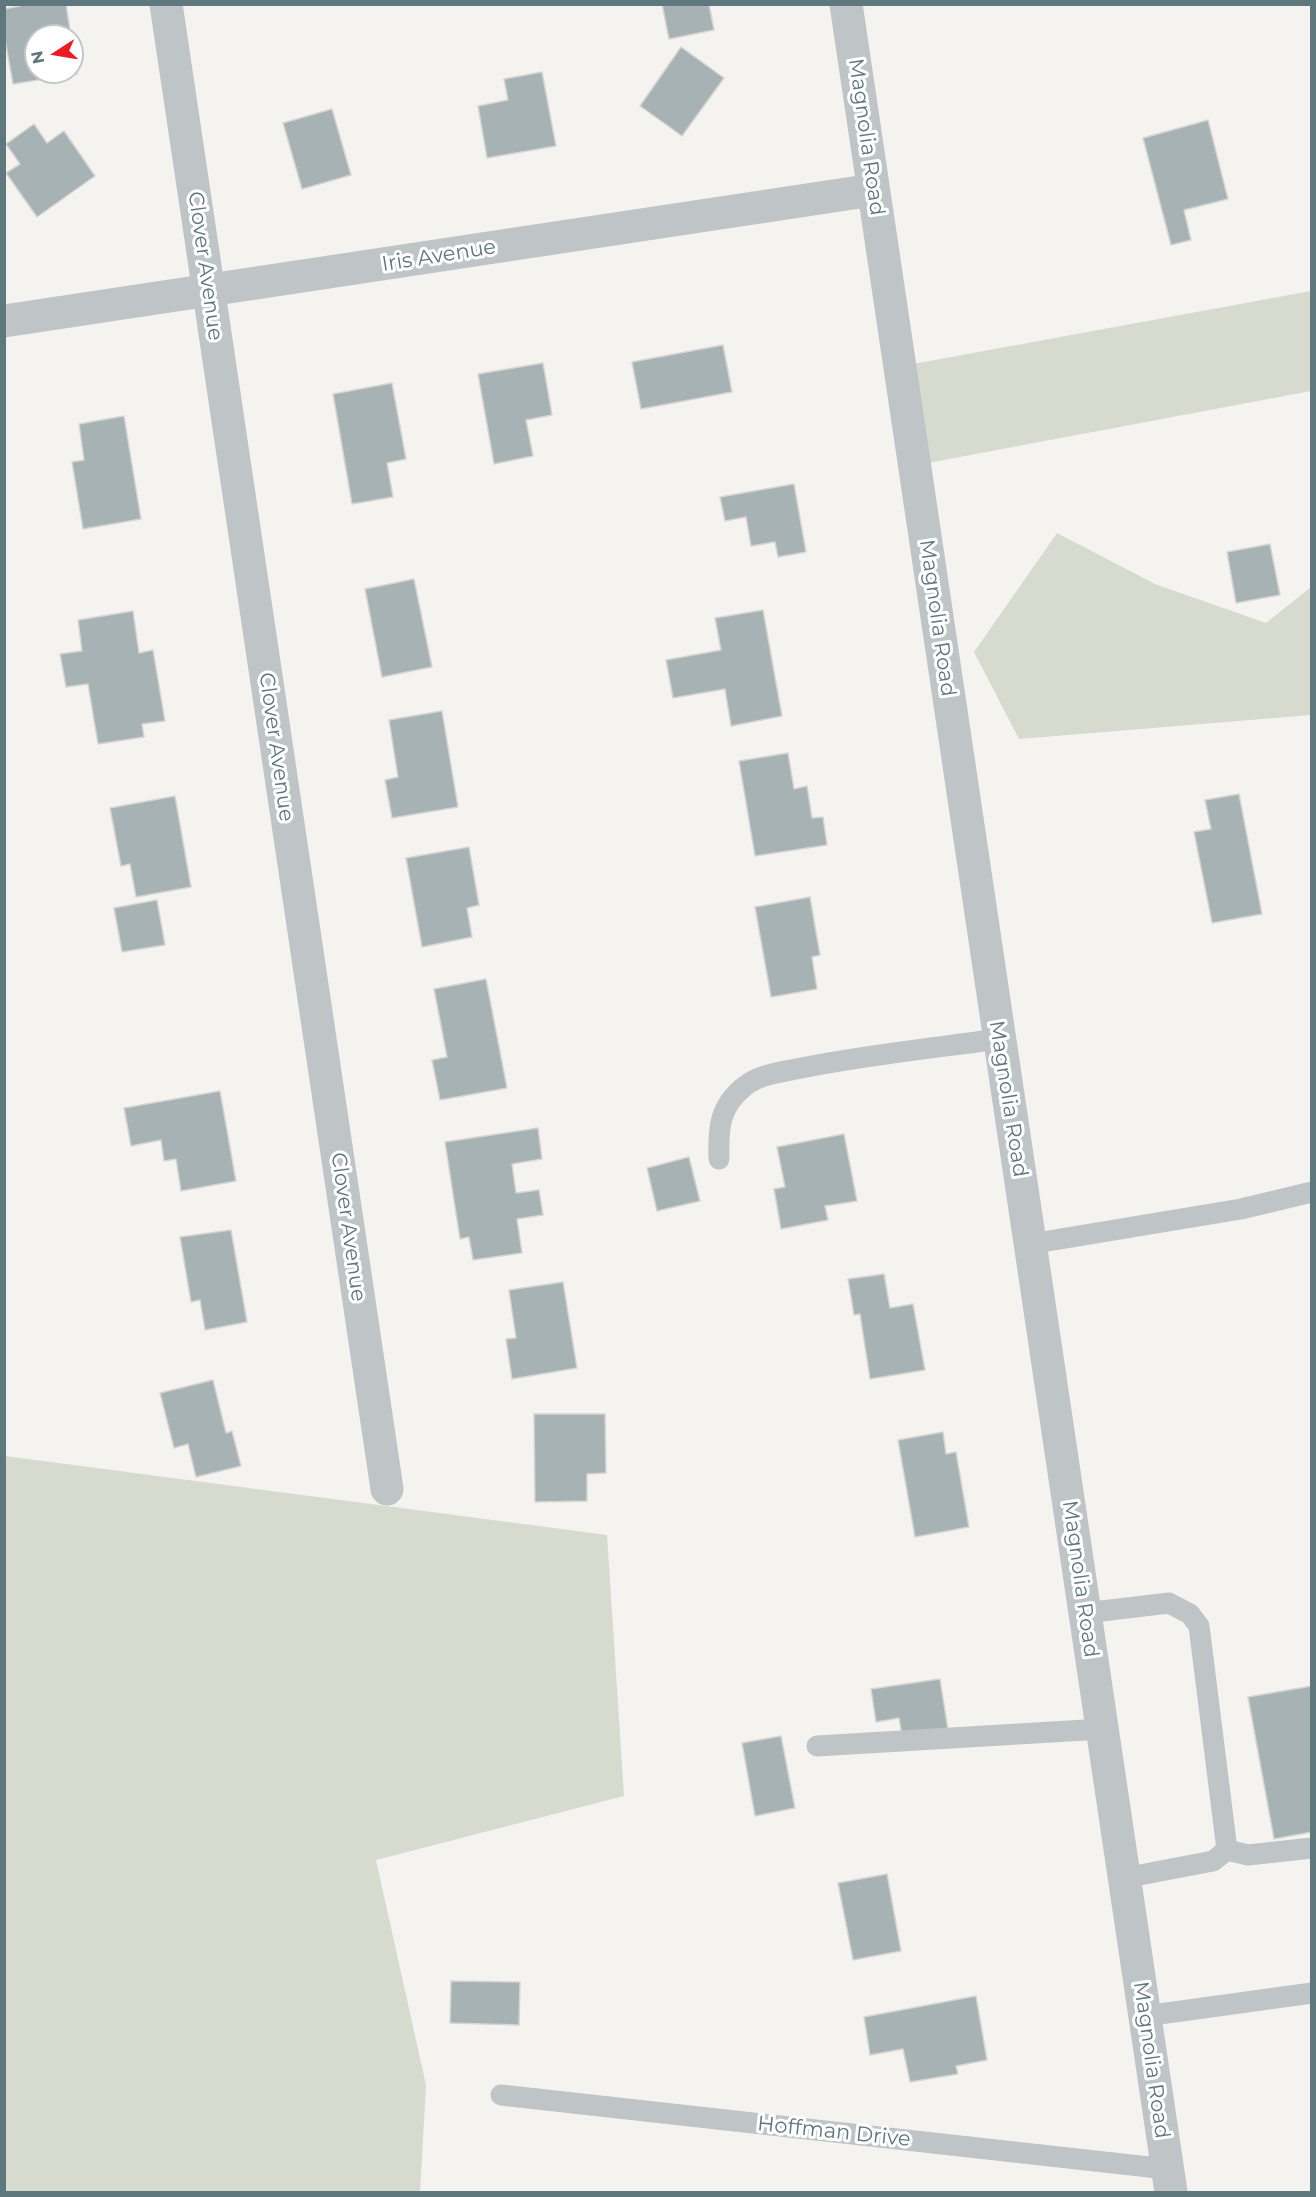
<!DOCTYPE html>
<html>
<head>
<meta charset="utf-8">
<style>
	body { margin:0 }
	#map { position:relative; width:1316px; height:2197px; overflow:hidden; background:#f5f3f0; font-family:Montserrat,sans-serif }
	canvas { display:block }
	.frame { position:absolute; inset:0; border:6px solid #5e787d; pointer-events:none }
	.north { position:absolute; left:24px; top:24px; width:60px; height:60px; box-sizing:border-box; background:#fff; border:2px solid #bfc9cb; border-radius:50%; rotate:258deg; font-size:16px; font-weight:700; line-height:24px; text-align:center; color:#5e787d }
	.north::after { content:''; display:block; margin:auto; width:21px; height:27px; background:#eb1a23; clip-path:polygon(50% 0,100% 100%,50% 72%,0 100%) }
</style>
</head>
<body>
<div id="map">
<canvas width="1316" height="2197"></canvas>
<div class="frame"></div>
<div class="north">N</div>
</div>
<script>
const ctx = document.querySelector('canvas').getContext('2d');
ctx.lineJoin = 'round';
function paint(path, color) { ctx.fillStyle = color; ctx.fill(path, 'evenodd'); }
function strokePath(path, color, width, dash) { ctx.strokeStyle = color; ctx.lineWidth = width; ctx.lineCap = dash ? 'butt' : 'round'; ctx.setLineDash(dash || []); ctx.stroke(path); }
function drawText(font, color, halo, rows, align = 'center') {
  ctx.font = font + ' Montserrat,sans-serif'; ctx.lineWidth = 6; ctx.setLineDash([]); ctx.textBaseline = 'middle'; ctx.strokeStyle = halo; ctx.fillStyle = color; for (const [text, x, y, turn = 0] of rows) {
    ctx.save(); ctx.translate(x, y); ctx.rotate((+turn || 0) * Math.PI / 180); ctx.textAlign = isNaN(turn) ? turn : align; if (halo) ctx.strokeText(text, 0, 0); ctx.fillText(text, 0, 0); ctx.restore();
  }
}
paint(new Path2D(`
	M1311,291V391L917,465L902,366Z
	M1057,533L1155,584L1266,623L1311,587V715L1019,739L974,652Z
	M5,1456L607,1535L624,1796L376,1860L426,2085L420,2192H5Z`), '#d6dacf');
const building = new Path2D(`
	M20,4H66L71,36H36V72H72V41L77,74L13,84L4,34V9L20,6Z
	M662,4H709L714,30L669,39Z
	M681,47L724,78L682,136L640,106Z
	M542,72L556,146L487,158L478,106L508,100L504,79Z
	M332,109L351,175L302,189L283,123Z
	M1208,120L1228,199L1184,210L1191,240L1171,245L1143,138Z
	M34,124L47,143L64,131L95,176L37,217L6,173L20,164L6,144Z
	M723,345L732,392L641,409L632,362Z
	M543,363L552,415L526,420L533,456L494,464L478,374Z
	M392,383L406,459L387,463L393,497L352,504L333,394Z
	M124,416L141,519L83,529L72,462L84,460L79,424Z
	M794,484L806,552L778,557L775,542L751,546L746,517L725,521L720,497Z
	M1270,544L1280,595L1236,603L1227,552Z
	M414,579L432,667L382,677L365,589Z
	M763,610L782,716L731,726L725,689L673,698L666,660L721,650L715,618Z
	M133,611L139,653L153,650L165,721L142,724L144,737L98,744L88,684L66,687L60,654L82,651L78,620Z
	M442,711L458,807L392,818L385,780L398,777L389,720Z
	M788,753L794,789L807,786L812,818L823,817L827,845L755,856L739,761Z
	M1239,794L1262,914L1212,923L1194,832L1211,829L1205,800Z
	M175,796L191,887L136,897L130,864L121,866L110,808Z
	M469,847L479,905L467,908L472,937L422,947L406,858Z
	M810,897L820,955L812,957L817,989L771,997L755,907Z
	M157,900L165,945L122,952L114,908Z
	M486,979L507,1088L440,1100L432,1060L447,1057L434,989Z
	M220,1091L236,1181L181,1191L176,1159L164,1161L161,1140L131,1146L124,1108Z
	M538,1128L542,1159L512,1164L516,1193L539,1190L543,1215L517,1219L522,1253L473,1260L469,1237L460,1239L445,1142Z
	M844,1134L857,1201L825,1206L828,1220L781,1229L774,1189L785,1187L777,1147Z
	M689,1157L700,1201L657,1211L647,1168Z
	M231,1230L247,1322L205,1330L200,1300L191,1302L180,1237Z
	M884,1274L890,1308L913,1304L925,1370L870,1379L860,1314L854,1315L848,1279Z
	M563,1282L577,1368L512,1379L506,1339L516,1338L509,1290Z
	M213,1380L226,1433L232,1431L241,1466L196,1477L188,1444L174,1448L160,1393Z
	M534,1414H605L606,1473L587,1474V1501L535,1502Z
	M943,1432L946,1454L956,1452L969,1527L915,1537L898,1440Z
	M940,1679L948,1730L902,1736L899,1718L876,1722L871,1689Z
	M1312,1686V1832L1274,1839L1248,1697Z
	M781,1736L795,1808L755,1816L742,1743Z
	M887,1874L901,1951L853,1960L838,1883Z
	M451,1981L520,1982L519,2025L450,2023Z
	M976,1996L987,2060L956,2066L958,2074L910,2082L903,2049L870,2055L864,2017Z`);
paint(building, '#a6b2b4');
strokePath(building, '#d6d5d3', 1.5);
strokePath(new Path2D(`
	M719,1159C718,1129 719,1106 745,1086C760,1074 782,1072 801,1068C866,1055 933,1048 999,1039
	M1030,1244L1241,1209L1312,1192
	M1085,1613L1169,1603L1190,1614L1199,1626L1227,1850
	M817,1746L1102,1729
	M1227,1850L1248,1855L1312,1848
	M1124,1878L1213,1861L1227,1850
	M1145,2016L1312,1993
	M501,2095L1167,2169`), '#bfc5c7', 21);
strokePath(new Path2D(`
	M166,4L387,1489
	M846,4L1171,2192
	M4,321L873,190`), '#bfc5c7', 33);
drawText('21px', '#5e787d', '#fff', [
	["Magnolia Road",866,137,82],
	["Iris Avenue",439,256,-9],
	["Clover Avenue",205,266,82],
	["Magnolia Road",937,618,82],
	["Clover Avenue",276,747,82],
	["Magnolia Road",1008,1099,81],
	["Clover Avenue",348,1227,82],
	["Magnolia Road",1080,1579,82],
	["Magnolia Road",1151,2060,82],
	["Hoffman Drive",834,2132,6]
]);
</script>
</body>
</html>
